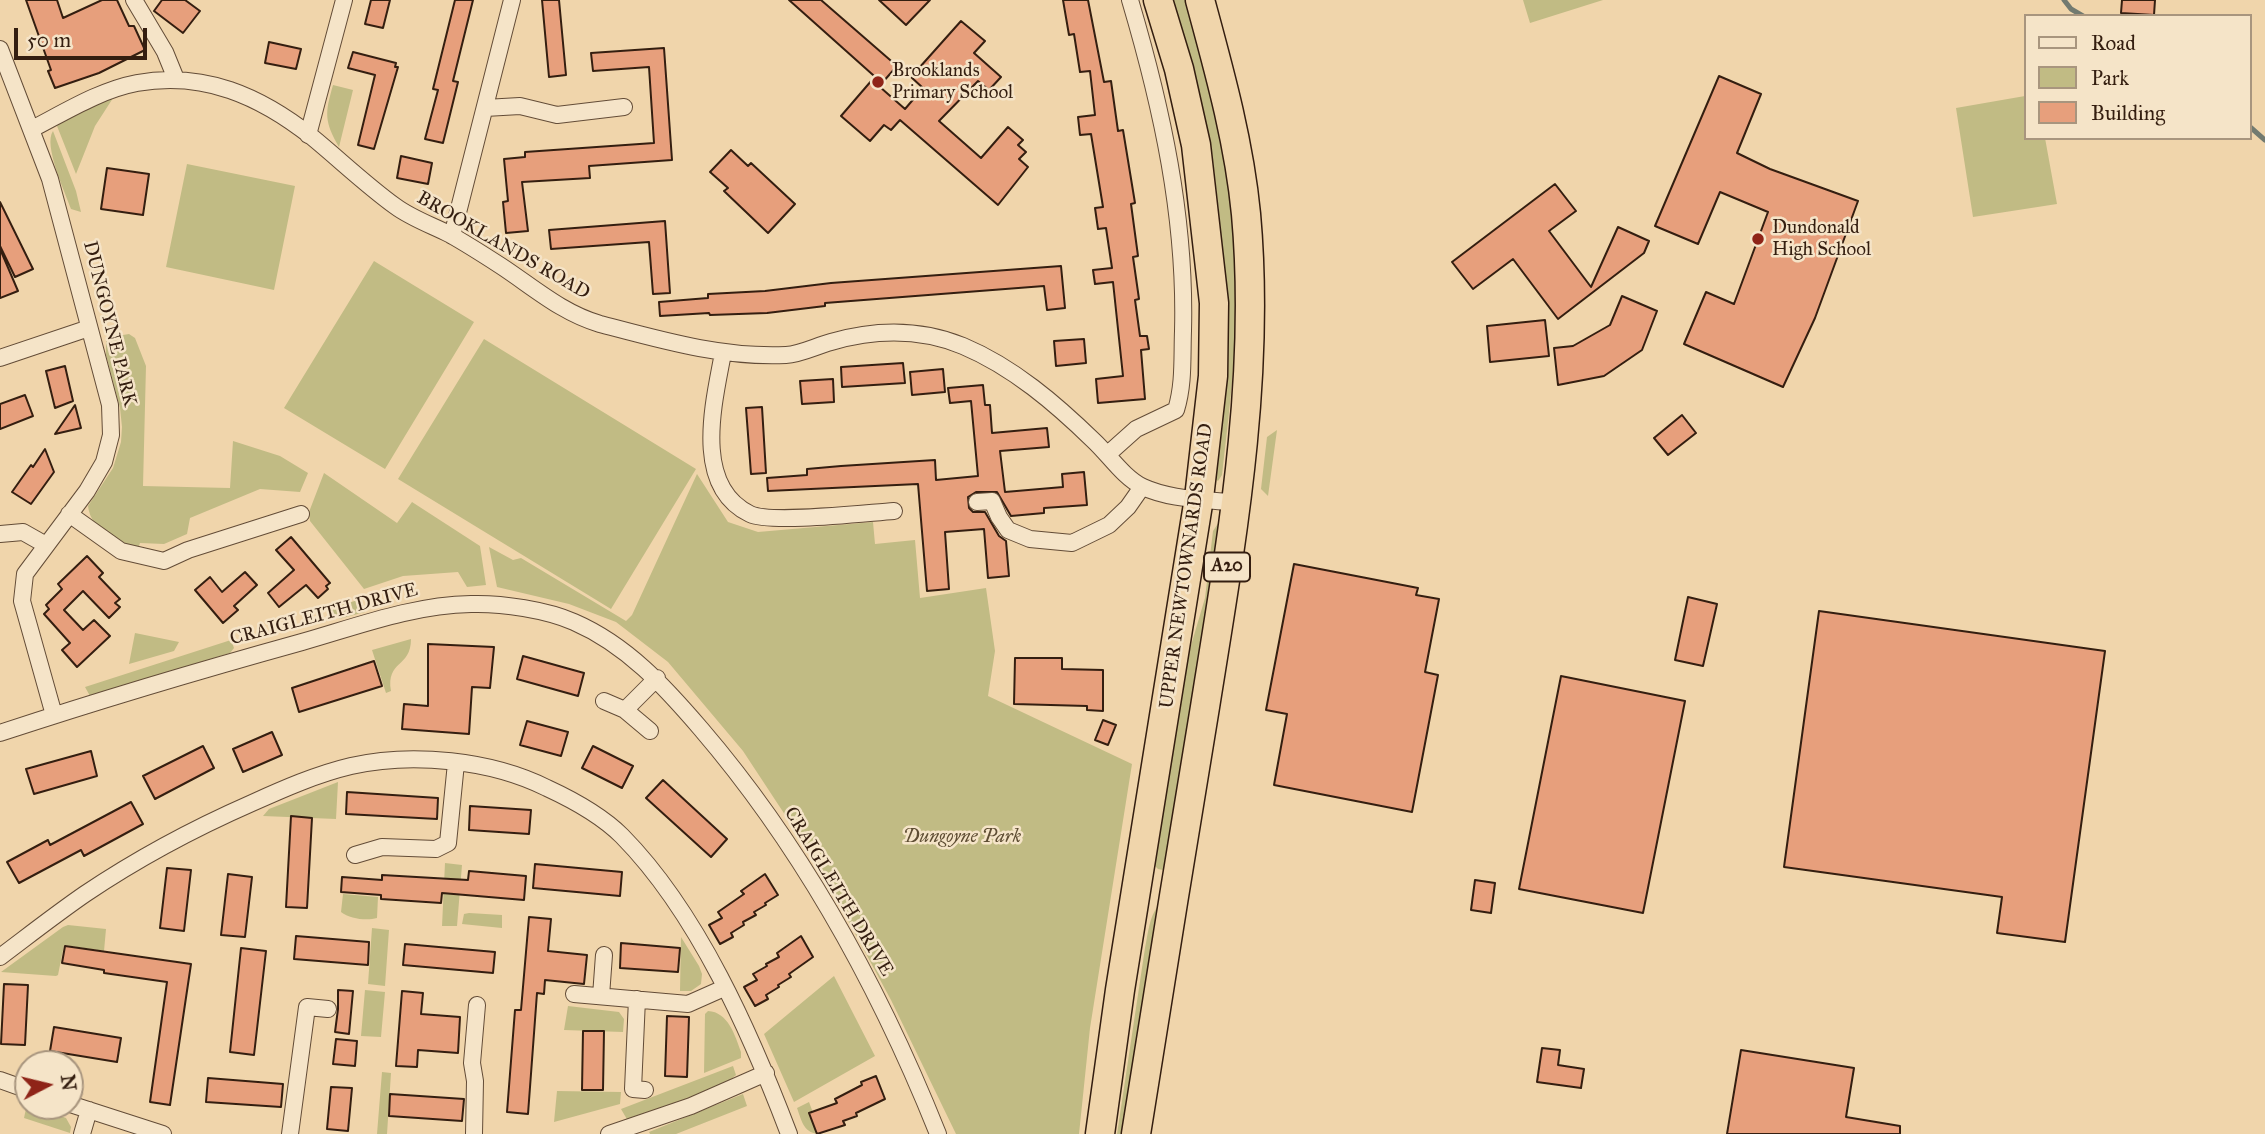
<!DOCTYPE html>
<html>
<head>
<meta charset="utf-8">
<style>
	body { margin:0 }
	#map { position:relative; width:2265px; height:1134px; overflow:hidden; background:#f0d5ab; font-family:"IM FELL Great Primer",serif }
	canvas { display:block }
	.legend { position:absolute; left:2024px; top:14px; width:228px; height:126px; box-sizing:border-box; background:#f5e4c8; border:2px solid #a8957e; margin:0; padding:9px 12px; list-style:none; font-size:21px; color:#341e10 }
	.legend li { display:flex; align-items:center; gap:14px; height:35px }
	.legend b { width:35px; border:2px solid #a8957e }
	.north { position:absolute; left:14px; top:1050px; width:70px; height:70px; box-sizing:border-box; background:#f5e4c8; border:2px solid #a8957e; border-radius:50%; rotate:83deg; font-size:19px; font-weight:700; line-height:28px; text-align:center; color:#341e10 }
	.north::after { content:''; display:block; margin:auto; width:24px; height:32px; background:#8f2418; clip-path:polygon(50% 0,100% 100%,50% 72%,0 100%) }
	.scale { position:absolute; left:14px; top:28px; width:133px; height:32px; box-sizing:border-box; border:4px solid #341e10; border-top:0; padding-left:9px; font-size:21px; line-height:24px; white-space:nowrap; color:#341e10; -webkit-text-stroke:5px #f5e4c8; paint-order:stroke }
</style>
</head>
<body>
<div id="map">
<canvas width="2265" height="1134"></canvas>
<ul class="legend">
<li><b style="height:9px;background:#f5e4c8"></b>Road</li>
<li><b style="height:19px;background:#c1bb84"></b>Park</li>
<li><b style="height:19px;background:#e79f7c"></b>Building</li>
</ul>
<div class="north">N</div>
<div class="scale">50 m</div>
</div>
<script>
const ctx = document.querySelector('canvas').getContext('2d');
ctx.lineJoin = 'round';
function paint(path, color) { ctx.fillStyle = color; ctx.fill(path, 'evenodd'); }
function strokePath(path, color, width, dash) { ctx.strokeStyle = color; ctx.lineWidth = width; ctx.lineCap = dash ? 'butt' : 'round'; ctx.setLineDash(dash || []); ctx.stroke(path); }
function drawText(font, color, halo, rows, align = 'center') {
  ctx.font = font + ' "IM FELL Great Primer",serif'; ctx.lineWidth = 5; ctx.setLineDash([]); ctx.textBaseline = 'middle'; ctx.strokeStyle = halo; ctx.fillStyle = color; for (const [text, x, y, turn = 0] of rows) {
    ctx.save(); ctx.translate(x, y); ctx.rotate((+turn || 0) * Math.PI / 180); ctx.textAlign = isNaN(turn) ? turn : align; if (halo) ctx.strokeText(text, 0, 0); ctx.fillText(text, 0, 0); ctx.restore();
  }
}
paint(new Path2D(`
	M1173,0H1190C1203,54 1221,112 1229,166C1246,266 1234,375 1222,475L1218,481L1214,478L1224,290L1219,212L1212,152Z
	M1523,0H1603L1530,23Z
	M333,85L353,90L339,147C324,121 325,113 333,85Z
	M115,95L95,126L76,174L57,126L59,123Z
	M2025,96V138H2045L2057,204L1973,217L1956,108Z
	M53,131L76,191L81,212L71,209C65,192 43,145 53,131Z
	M187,164L295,186L274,290L166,267Z
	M374,261L474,322L385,469L284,408Z
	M129,334L135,338L146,366L143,486L230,488L233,441L280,456L308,473L300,492L260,489L190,518L187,534L164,544L140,543L138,549C116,541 91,531 88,506L113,468L121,442L122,427L120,408L106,355V341L111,337Z
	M484,339L696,469L611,609L398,479Z
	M1277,430L1268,496L1269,497L1261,489L1267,437Z
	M324,473L397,523L412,502L480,546L486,585L467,587L458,572L403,576L364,589L310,521L309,512Z
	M697,474L728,522L758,532L873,522L875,544L915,540L920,598L986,588L995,651L988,696L1132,764L1090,1028L1079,1134H956L891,1000L818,865L743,751L668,662L616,622L569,604L497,587L489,547L513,560L521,558L626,621L632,615Z
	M1219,522L1223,527L1168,867L1163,870L1158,869L1154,865L1182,676L1205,598L1213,531Z
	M361,599L365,612L339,619L329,609Z
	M135,633L179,642L174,651L129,664Z
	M411,639C411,668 386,660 391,691L386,693L372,650Z
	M231,640L234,648L230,653L90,696L85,687Z
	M338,782L336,819L263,816L269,809Z
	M445,863L462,865L457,926H442Z
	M343,894L378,897L377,918C367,921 350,919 341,912Z
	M1158,906L1162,911L1128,1134H1117L1145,948C1148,934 1149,917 1158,906Z
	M469,913L502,915V928L462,924L464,914Z
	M68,925L106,929L104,951L64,945L58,975L56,976L1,972L63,927Z
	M372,928L389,930L385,986L368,984Z
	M681,937L699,966L702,974L701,984L691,991H680Z
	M834,976L875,1056L794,1102L764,1034Z
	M365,990L385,992L381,1037L361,1036Z
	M568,1006L619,1012L624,1019L623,1032L564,1030Z
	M708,1011C728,1012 735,1035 741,1052V1058L704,1073L705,1014Z
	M733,1066L736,1075L729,1081L642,1117L628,1121L621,1109Z
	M382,1072L391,1073L387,1134H377Z
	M557,1091L621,1092L620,1104L554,1122Z
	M743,1094L747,1106L676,1134H650L649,1132Z
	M809,1102L821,1134C804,1134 802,1122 797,1108Z
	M27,1104L66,1118L71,1127L70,1133L24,1118Z`), '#c1bb84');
strokePath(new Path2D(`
	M2064,0L2071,9L2083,16
	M2249,126L2265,140`), '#727a70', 5);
const building = new Path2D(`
	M26,0H57L63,18L102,0H117L129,26H134L145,50L99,73L55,88L48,71L51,70Z
	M162,0H185L200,11L183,33L154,11Z
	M371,0H390L383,28L365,24Z
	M455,0H473L453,81L458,82L443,143L425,139L438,90L433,89Z
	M542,0H559L566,75L549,77Z
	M789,0H821L897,66L882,83Z
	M879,0H930L906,25Z
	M1063,0H1088L1104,82L1111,81L1118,131L1123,130L1135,203L1131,204L1138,256L1133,257L1139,299L1135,300L1140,336H1147L1149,349L1141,350L1145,399L1098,403L1096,379L1123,376L1113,282L1095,284L1093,270L1112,268L1106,228L1098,229L1095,208L1103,207L1091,134L1080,135L1078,117L1095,115L1090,71L1080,72L1074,34L1069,35Z
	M2122,0H2155L2154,15L2121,13Z
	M961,21L985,41L974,53L1001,77L989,90L978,81L939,121L981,158L1008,127L1023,140L1018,145L1026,152L1019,159L1028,167L998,205L900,120L891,130L884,125L870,141L841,116L872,80L905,109L923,88L911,77Z
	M269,42L301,49L296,69L265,63Z
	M664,48L672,160L589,166L590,178L522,182L528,231L506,233L503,202L508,201L504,159L525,157V152L654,143L649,67L593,71L591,53Z
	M353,52L396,63L395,67H398L374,149L358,145L375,75L348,68Z
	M1719,76L1761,94L1737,153L1770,169L1858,201L1815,318L1783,387L1684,344L1706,292L1734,304L1768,212L1720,192L1698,244L1655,226Z
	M731,150L748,166L751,163L795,204L768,233L724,191L728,188L710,172Z
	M401,156L432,163L428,184L397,178Z
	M107,168L149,174L143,215L101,209Z
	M1555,184L1576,211L1549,231L1591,287L1618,227L1649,241L1644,253L1558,319L1513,259L1473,289L1452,262Z
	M0,202L33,269L15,277L0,246Z
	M665,221L670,293L653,294L649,242L551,249L549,230Z
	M0,249L18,291L0,298Z
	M1061,266L1065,308L1047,310L1044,286L825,303V306L767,313L710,315L709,313L660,316L659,302L708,298V294L765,291L831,283Z
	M1622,296L1657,311L1642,350L1604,376L1558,385L1554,348L1573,346L1610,325Z
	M1545,320L1549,356L1490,362L1487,326Z
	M1084,339L1086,363L1056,366L1054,341Z
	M903,363L905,383L842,387L841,367Z
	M65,366L73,401L55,408L46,371Z
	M943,369L945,392L912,395L910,372Z
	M833,379L834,402L802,404L800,381Z
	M983,385L985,405H990L992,433L1047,428L1049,447L1000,451L1005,492L1063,487L1062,474L1084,472L1087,505L1044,508V513L1011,516L997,492H976L968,497L969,508L973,512H985L999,536L1006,541L1009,576L988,578L984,529L945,532L949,589L927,591L918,484L768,491L767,478L807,475V469L841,466L935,460L936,480L978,476L971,401L950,403L948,388Z
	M25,395L33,416L0,429V404Z
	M75,405L81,428L55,434Z
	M762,407L766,473L751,474L746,408Z
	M1682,415L1696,433L1668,455L1654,438Z
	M45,449L54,472L31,504L12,492L31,465L33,467Z
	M291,537L330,583L326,586L328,589L318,598L306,585L279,607L268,593L294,570L276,550Z
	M87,556L103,573L99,577L120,599L115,603L120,607L109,618L83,591L64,610L83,630L94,620L110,636L77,667L62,650L70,643L44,614L49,609L46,605L62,589L58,584Z
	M1294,564L1418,588L1416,595L1439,599L1425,672L1438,675L1412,812L1274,785L1287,714L1266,710Z
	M245,572L257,585L234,606L238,610L223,623L195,590L210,577L222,592Z
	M1688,597L1717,604L1703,666L1675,660Z
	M1819,611L2105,651L2065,942L1997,933L2002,897L1784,867Z
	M428,644L494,647L490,688L472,687L469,734L402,729L404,704L428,706Z
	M523,656L584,673L578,696L517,679Z
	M1015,658H1062V669L1103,670V711L1087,710V706L1014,704Z
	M374,661L382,686L299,712L292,688Z
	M1561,676L1685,701L1643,913L1519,889Z
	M1103,720L1116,725L1108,745L1095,740Z
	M527,721L568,732L561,756L520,745Z
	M272,732L282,755L243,772L233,749Z
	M203,746L214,768L155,799L143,776Z
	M593,746L633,766L622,788L582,768Z
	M91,751L97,776L34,794L26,769Z
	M663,780L727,839L711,857L646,798Z
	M347,792L438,798L437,819L346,814Z
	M131,802L143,824L84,856L81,850L19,883L7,862L48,840L50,845Z
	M470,806L531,810L529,834L469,830Z
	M291,816L312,818L307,908L286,907Z
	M535,864L622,872L620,896L533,888Z
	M167,868L191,870L184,931L160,928Z
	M469,871L526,876L524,900L442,893L441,903L381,899V895L341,892L342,877L382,880V875L468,880Z
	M228,874L252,877L245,937L221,935Z
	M765,874L778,895L765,903L766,905L754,912L756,915L743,922L744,925L731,933L733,937L720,944L709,925L722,918L718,912L744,894L741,891Z
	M1475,880L1495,883L1491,913L1471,910Z
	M529,917L551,919L548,951L587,955L584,984L545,980L544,994L537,993L528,1114L507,1112L515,1010H521Z
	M296,936L369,942L368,965L294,959Z
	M801,936L813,957L789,974L791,977L778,985L779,987L766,995L768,999L755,1006L744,987L757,980L753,974L767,966L766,964L779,957L777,953Z
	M621,943L680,948L678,972L620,968Z
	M405,944L495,952L493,973L403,965Z
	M65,946L191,964L170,1105L150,1102L167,982L104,973V970L62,963Z
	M241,948L266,951L254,1055L230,1052Z
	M4,984L28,985L25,1045L1,1044Z
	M338,990L353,991L349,1034L335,1032L338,1009Z
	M402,991L423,993L421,1014L460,1017L458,1053L418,1050L417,1067L396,1066Z
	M667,1016L689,1017L687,1077L665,1076Z
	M54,1027L121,1038L117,1062L50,1051Z
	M583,1031H604L603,1090H582Z
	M336,1039L357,1041L355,1066L333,1064Z
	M1542,1048L1560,1050L1558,1065L1584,1069L1581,1088L1537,1082Z
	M1741,1050L1854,1068L1846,1117L1900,1126V1134H1727Z
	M876,1076L885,1099L856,1113L857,1116L843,1121L845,1125L817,1134L809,1113L837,1103L835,1099L862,1085L861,1082Z
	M208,1078L283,1084L281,1107L206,1102Z
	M331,1087L352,1088L348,1131L327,1129Z
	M390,1094L464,1099L462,1121L389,1116Z`);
paint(building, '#e79f7c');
strokePath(building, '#341e10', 2);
const street = new Path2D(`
	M134,0L165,52L176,79
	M0,49L50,179L110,405L111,435L104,462L87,491L25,574L22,601L54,715
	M485,108L520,106L557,115L624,107
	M32,129C65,112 100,90 137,83C204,71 260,96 312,137C340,160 366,185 395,206C411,218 431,225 449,234C467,244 484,255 501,266C533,287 562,313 600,324C661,340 722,358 786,355C801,354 816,346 831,342C876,329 919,328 963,346C1013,367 1056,404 1094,441C1109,455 1124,478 1143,487C1171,500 1206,499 1236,503
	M308,135L344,0
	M452,236L512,0
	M723,353C714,402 692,486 750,514C771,524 865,513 894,511
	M0,358L89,328
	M1108,454L1136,429L1176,410C1184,384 1182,358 1183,331C1186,218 1162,108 1130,0
	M977,502L992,501L999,517L1008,530L1030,539L1072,543L1109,525L1128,507L1142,487
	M69,514L121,551L164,561L188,550L301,514
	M0,534L23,532L46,545
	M604,701L625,710L650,731
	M625,710L657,678
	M0,733C100,700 201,670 302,642C358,626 413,605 471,604C502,603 547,610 574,622C627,645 665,687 701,729C803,848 880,989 938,1134
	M355,855L382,847L436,849L448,843L456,763
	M0,957C28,936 56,914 85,894C137,859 195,828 252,803C283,789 317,774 351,766C412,752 491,760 547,788C573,800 602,816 622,836C698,913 751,1034 789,1134
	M574,994L688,1004L724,988
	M601,996L604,955
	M637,999L633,1089L645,1090
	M0,1080L28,1090
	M70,1104L163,1134
	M82,1134L89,1110
	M290,1134L307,1007L328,1009
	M474,1134L475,1081L472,1063L477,1005
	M609,1134L691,1106L766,1073`);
const highway = new Path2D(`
	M1100,1134L1120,990L1199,498L1213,376L1214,303L1196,145L1179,69L1158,0
	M1136,1134C1159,992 1181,849 1205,707C1231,544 1261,379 1246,214C1239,141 1219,70 1200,0`);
strokePath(street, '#634c37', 18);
strokePath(highway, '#341e10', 31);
strokePath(street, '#f5e4c8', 16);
strokePath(highway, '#f0d5ab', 28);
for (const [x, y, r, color] of [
	[878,82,7,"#8f2418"],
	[1758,239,7,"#8f2418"]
]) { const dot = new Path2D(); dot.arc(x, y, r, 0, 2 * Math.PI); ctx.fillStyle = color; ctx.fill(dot); strokePath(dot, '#f5e4c8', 2.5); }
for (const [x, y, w] of [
	[1227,567,46]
]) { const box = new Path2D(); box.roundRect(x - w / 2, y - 14.5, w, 29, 5); ctx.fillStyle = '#f5e4c8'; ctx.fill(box); strokePath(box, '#341e10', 2); }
drawText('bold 18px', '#341e10', null, [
	["A20",1227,567]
]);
drawText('19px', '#341e10', '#f5e4c8', [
	["Brooklands",892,71],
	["Primary School",892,93],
	["Dundonald",1772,228],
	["High School",1772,250]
], 'left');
drawText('19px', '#341e10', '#f5e4c8', [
	["BROOKLANDS ROAD",503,246,30],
	["DUNGOYNE PARK",109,324,76],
	["UPPER NEWTOWNARDS ROAD",1187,566,-82],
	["CRAIGLEITH DRIVE",324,615,-15],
	["CRAIGLEITH DRIVE",838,892,59]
]);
drawText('italic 19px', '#5e4d33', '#f5e4c8', [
	["Dungoyne Park",962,837]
]);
</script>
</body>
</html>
